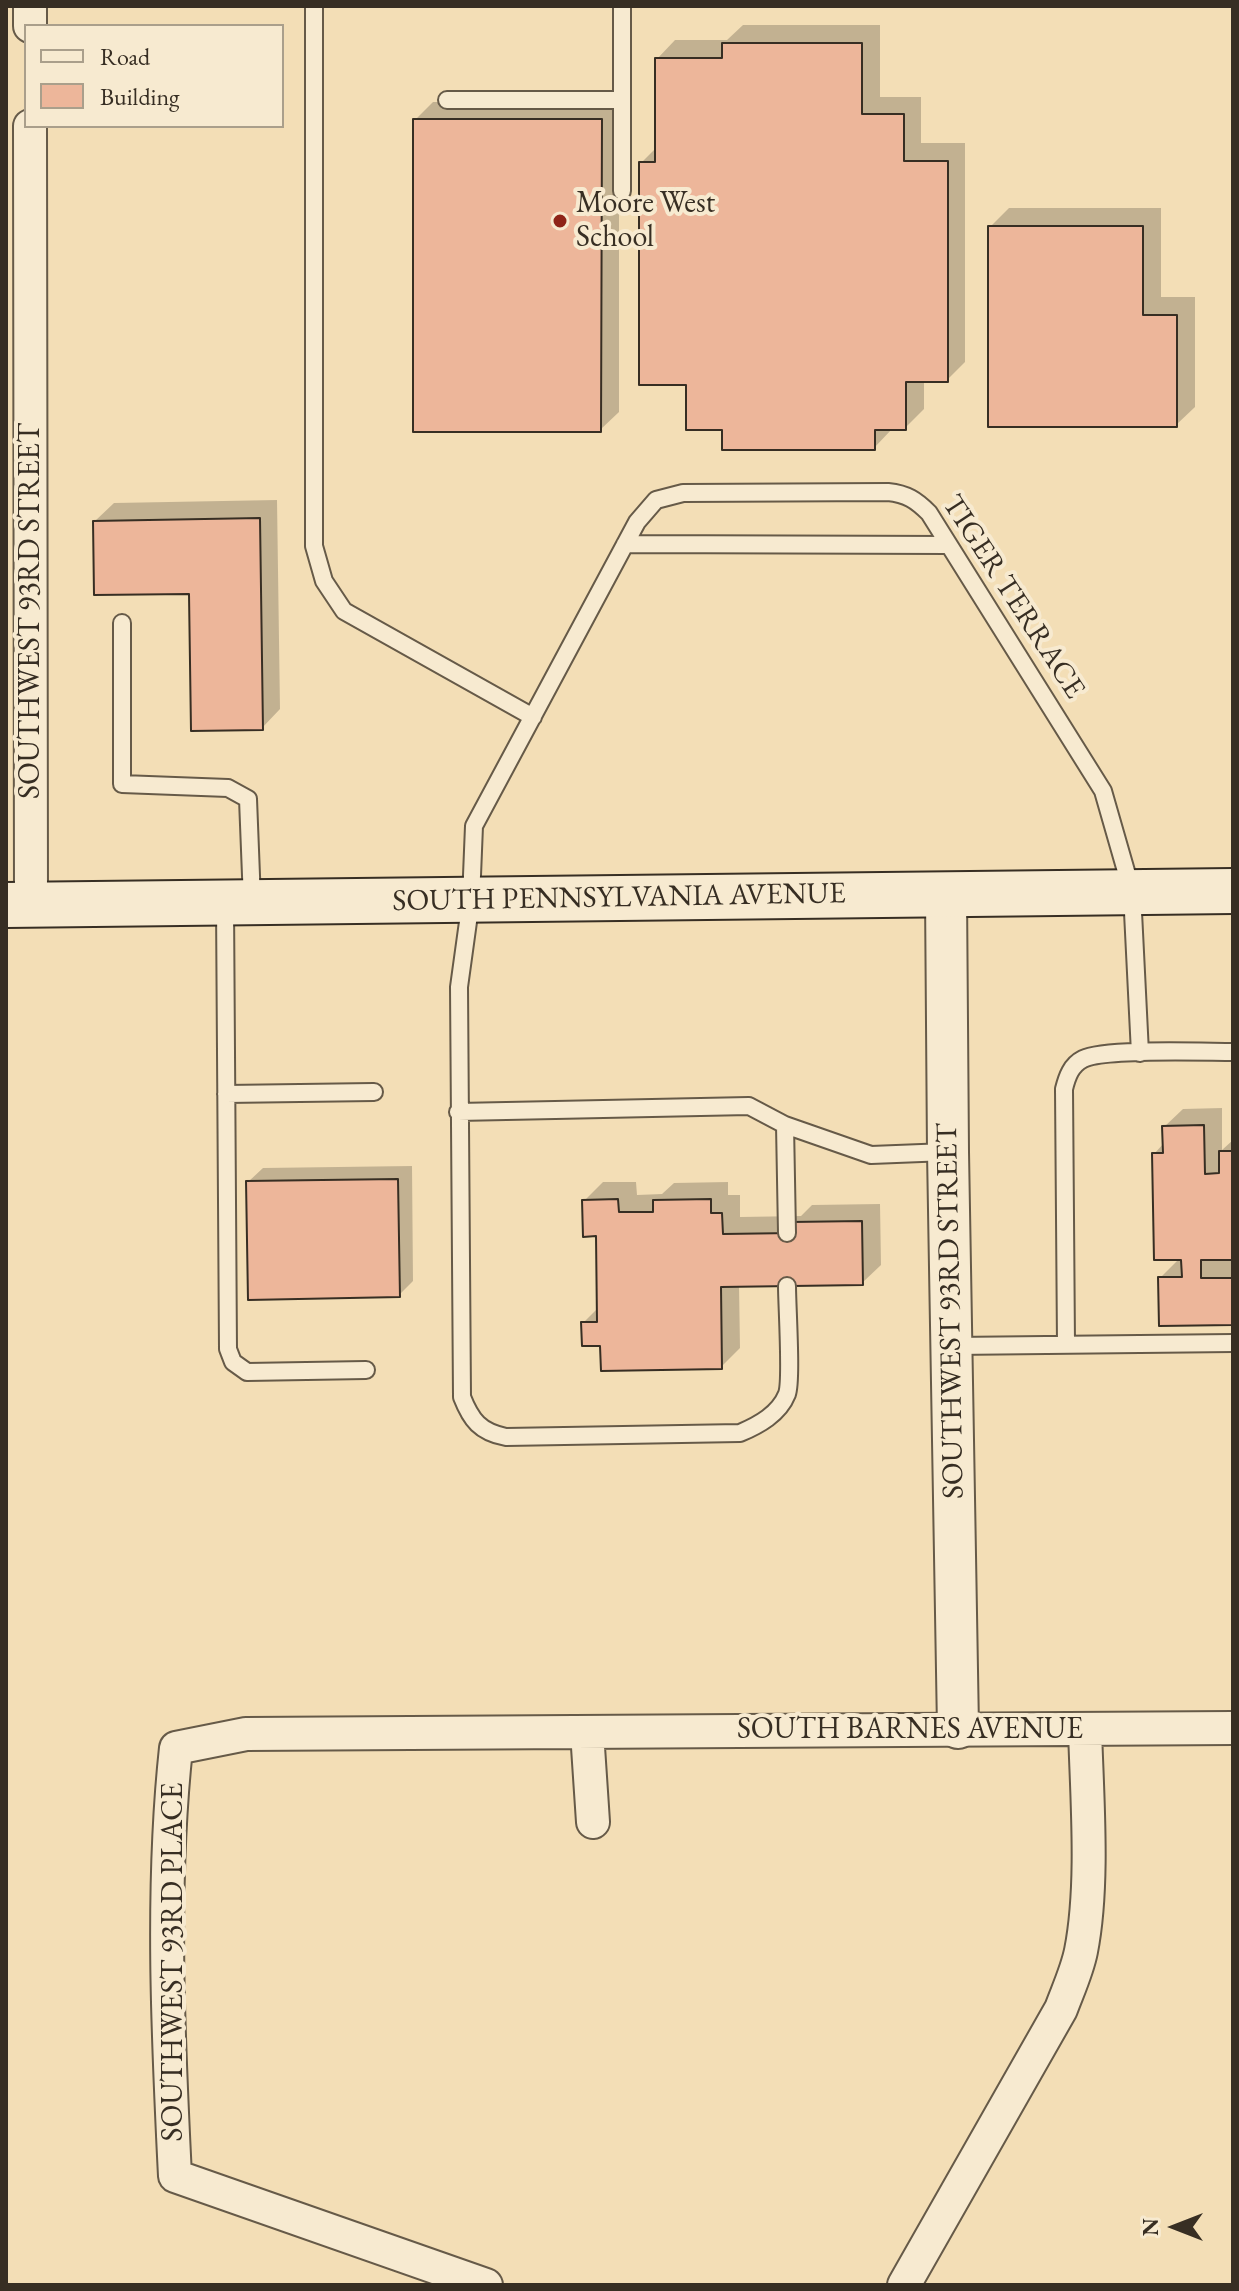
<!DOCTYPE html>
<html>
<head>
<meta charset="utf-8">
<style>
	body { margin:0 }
	#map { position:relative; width:1239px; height:2291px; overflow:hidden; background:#f3deb6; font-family:"EB Garamond",serif }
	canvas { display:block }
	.frame { position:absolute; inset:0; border:8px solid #372e23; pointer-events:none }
	.legend { position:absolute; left:24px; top:24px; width:260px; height:104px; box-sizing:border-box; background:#f7ead0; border:2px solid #aa9f8b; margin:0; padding:10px 14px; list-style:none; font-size:24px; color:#372e23 }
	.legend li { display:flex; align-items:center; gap:16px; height:40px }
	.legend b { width:40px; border:2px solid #aa9f8b }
	.north { position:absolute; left:1135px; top:2187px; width:80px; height:80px; -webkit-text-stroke:6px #f7ead0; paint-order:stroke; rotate:270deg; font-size:22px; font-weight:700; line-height:32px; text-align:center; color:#372e23 }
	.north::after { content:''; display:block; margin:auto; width:28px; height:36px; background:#372e23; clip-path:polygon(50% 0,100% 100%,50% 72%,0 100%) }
</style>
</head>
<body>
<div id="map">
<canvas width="1239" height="2291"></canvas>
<div class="frame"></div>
<ul class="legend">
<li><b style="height:10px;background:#f7ead0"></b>Road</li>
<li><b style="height:22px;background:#edb69a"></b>Building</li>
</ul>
<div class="north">N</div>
</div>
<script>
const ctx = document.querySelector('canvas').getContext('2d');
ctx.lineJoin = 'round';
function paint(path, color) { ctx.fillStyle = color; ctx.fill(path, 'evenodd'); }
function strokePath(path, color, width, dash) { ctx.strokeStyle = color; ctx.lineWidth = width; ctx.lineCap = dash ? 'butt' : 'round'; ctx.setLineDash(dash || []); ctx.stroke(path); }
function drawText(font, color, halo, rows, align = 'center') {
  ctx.font = font + ' "EB Garamond",serif'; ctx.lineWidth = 8; ctx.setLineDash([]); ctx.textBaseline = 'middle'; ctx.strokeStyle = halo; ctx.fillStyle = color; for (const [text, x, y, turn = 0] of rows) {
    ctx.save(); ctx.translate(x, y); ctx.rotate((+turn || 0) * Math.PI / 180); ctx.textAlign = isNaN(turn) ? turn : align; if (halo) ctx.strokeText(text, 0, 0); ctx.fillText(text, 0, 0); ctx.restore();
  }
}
paint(new Path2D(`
	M743,25H880V97H921V143H965V362L947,380H924V409L905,428L892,429L874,448L724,428L688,383L641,163L657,147V59L675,40H727Z
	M433,102H619V412L600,430L415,120Z
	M1009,208H1161V297H1195V407L1176,425L990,227Z
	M277,500L280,709L262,728L191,592L95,521L114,503Z
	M1222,1108V1150L1233,1140V1323L1160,1278L1180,1258L1154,1154L1164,1143V1127L1183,1109Z
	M412,1166L413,1281L399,1295L248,1182L263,1168Z
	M603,1182H636L637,1195L662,1194L674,1183L728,1182V1195H740V1217L801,1216L812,1205L880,1204L881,1265L862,1283L739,1285L740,1348L721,1367L602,1344L583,1323L599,1307L598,1234L584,1201Z`), '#0003');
const building = new Path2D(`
	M722,43H862V114H904V161H948V382H906V430H875V450H722V430H686V385H639V162H655V58H722Z
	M413,119H602L601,432H413Z
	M988,226H1143V315H1177V427H988Z
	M260,518L263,730L191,731L189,594L94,595L93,521Z
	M1204,1125L1205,1174L1219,1173V1151H1233V1260H1201V1278H1233V1325L1159,1326L1158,1277H1182L1181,1260H1154L1152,1153H1163L1162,1126Z
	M398,1179L400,1297L248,1300L246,1181Z
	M618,1199L619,1212H653V1200L711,1199V1213H722L723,1234L792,1233L791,1222L862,1221L863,1285L721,1287L722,1369L601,1371L600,1346H582L581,1322H597L596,1236L583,1237L582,1200Z`);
paint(building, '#edb69a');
strokePath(building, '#372e23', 2);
const service = new Path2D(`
	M314,6V546L324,581L344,611L533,717
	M622,6V191
	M447,100H622
	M625,544L949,545
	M122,623V784L228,788L248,799L252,901
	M225,904L228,1349L233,1362L247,1372L366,1370
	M226,1094L374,1092
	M458,1112L749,1106L785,1125
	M787,1233L785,1125L871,1155L947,1152
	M787,1286C787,1306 792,1380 787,1394C779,1414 759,1425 740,1433L506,1437C480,1432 471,1420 462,1397L459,987L471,900L474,826L637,522L656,500L683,493L888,492C907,494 916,500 929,513L1103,791L1132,892L1140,1053
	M1066,1345L1064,1089C1067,1077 1071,1065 1083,1059C1104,1048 1204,1052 1233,1052
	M953,1346L1233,1343`);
const minor = new Path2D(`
	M30,6V26
	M30,126L31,905
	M587,1732L593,1822
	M486,2285L175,2176C168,2036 161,1887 176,1748L246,1734L1233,1728
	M904,2285L1061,2009C1068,1990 1077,1971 1081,1951C1094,1885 1087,1798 1085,1730`);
const tertiary = new Path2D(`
	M946,894L948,1152L958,1728`);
const secondary = new Path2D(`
	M6,905L1233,891`);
strokePath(service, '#665a48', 20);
strokePath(minor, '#665a48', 36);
strokePath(tertiary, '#665a48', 44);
strokePath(secondary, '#372e23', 48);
strokePath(service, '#f7ead0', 16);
strokePath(minor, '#f7ead0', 32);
strokePath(tertiary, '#f7ead0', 40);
strokePath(secondary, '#f7ead0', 44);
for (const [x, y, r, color] of [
	[560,221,8,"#8f2418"]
]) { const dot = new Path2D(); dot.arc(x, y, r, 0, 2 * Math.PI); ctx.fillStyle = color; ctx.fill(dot); strokePath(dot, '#f7ead0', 3); }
drawText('30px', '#372e23', '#f7ead0', [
	["Moore West",576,204],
	["School",576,238]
], 'left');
drawText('30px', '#372e23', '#f7ead0', [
	["TIGER TERRACE",1013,597,57],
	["SOUTHWEST 93RD STREET",31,611,-90],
	["SOUTH PENNSYLVANIA AVENUE",619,898,-1],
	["SOUTHWEST 93RD STREET",951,1311,-91],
	["SOUTH BARNES AVENUE",910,1730],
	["SOUTHWEST 93RD PLACE",174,1962,-90]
]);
</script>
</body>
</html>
